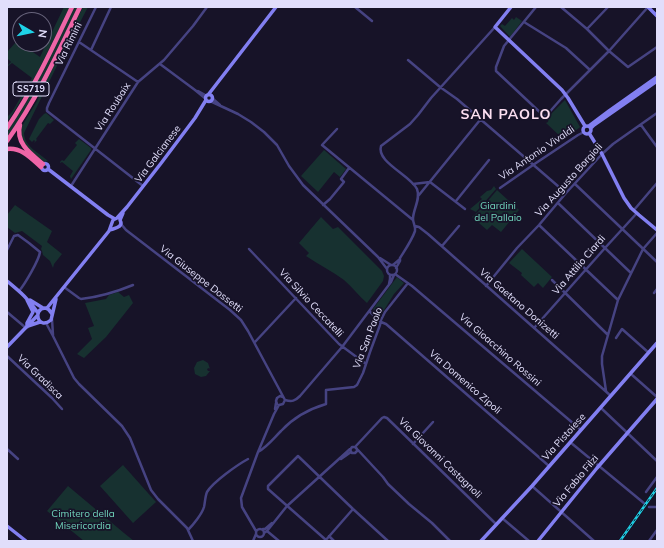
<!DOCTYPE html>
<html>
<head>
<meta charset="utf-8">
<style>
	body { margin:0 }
	#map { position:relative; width:664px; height:548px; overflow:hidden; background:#171328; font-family:Mulish,sans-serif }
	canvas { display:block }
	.frame { position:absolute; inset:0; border:8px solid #e1defb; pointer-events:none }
	.north { position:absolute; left:12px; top:12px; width:40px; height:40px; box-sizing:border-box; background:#171328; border:1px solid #68647c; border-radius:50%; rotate:99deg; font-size:11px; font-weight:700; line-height:16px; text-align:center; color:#e1defb }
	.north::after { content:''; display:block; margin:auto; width:14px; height:18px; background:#1ed2e7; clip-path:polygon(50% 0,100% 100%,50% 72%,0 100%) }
</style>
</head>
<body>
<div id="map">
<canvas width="664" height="548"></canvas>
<div class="frame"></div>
<div class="north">N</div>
</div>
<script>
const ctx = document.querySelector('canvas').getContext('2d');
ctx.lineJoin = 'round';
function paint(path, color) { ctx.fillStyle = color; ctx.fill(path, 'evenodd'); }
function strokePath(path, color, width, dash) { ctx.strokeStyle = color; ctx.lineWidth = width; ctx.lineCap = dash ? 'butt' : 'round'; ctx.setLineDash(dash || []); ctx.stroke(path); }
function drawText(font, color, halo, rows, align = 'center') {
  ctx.font = font + ' Mulish,sans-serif'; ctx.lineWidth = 3.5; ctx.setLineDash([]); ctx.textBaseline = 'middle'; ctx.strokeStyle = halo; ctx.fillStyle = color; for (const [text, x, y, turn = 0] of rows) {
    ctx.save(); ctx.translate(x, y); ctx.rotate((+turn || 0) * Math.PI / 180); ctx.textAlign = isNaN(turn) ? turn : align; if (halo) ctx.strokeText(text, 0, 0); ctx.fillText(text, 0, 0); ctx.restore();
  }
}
paint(new Path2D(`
	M64,7H70L36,76L10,118L7,121V117L12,112L32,78L12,63L7,67V66L11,62L7,58V52L17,41L40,57Z
	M74,7H78L56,53L33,98L7,138V131L19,112Z
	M83,7H88L77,28L76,27L24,133C24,146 39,153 48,161L44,162L27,148L20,135L22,126L37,101L42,89Z
	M516,17L522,21L510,37L500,26L502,24L505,26L512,18L514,20Z
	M565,100L580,127L579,128L565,138L564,137L562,138L546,123L548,122L549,116Z
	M46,113L54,120L50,124L48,123L36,139L37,140L34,143L35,141L34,140L32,142L29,139L39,119L44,114Z
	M79,139L91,148V150L71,179L70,176L73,171L62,162L60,163V162L62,160L64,161L77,145L75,143Z
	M324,150L346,169L340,177L334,172L318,192L301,176Z
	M494,186L496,189L476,212L470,209L482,199L480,197L487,191L491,190Z
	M497,190L519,210L501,232L492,225L487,230L472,217L481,209Z
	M15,205L52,231L47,242L62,254L54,264L53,268L50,261L43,255L42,251L41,249L42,246L22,231L15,233L7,227V215Z
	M321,217L333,229L338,227L382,271L384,276L383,281L367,303C359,296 352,287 344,280C332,271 319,265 306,256L309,253L299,243Z
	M522,249L552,277L543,288L538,283L534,287L521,275L522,273L509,263Z
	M397,277L404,283L394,294L381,315L373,309Z
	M118,292L124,297L129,295L133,303L106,337L84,358L77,354L92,339L88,328L94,326L85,303L106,299L109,295Z
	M203,360L208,363L210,369L209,368L207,369L208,371H210L206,376L201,377L195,374L194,368L197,362Z
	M123,465L156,502L133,523L100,486Z
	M68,486L124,533L134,541H84L47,511Z`), '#173130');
strokePath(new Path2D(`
	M96,7L49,103L47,108V111L143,186
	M355,7L372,21
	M536,7L504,46L496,67V71L545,117L561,99L609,51L648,7
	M561,7L587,29L609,51L628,67L657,47
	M524,22L566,48L590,70
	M587,29L608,7
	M79,42L138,82
	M91,50L111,7
	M408,60L440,87L457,99L566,193
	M160,64L195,90L206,99
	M198,91L207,96
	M212,98L220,105
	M210,101L238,114L251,122L264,132L277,145L289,166L303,185L378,257L387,269
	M641,125L657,147
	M337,129L322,145L413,220
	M413,184L430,182L465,209
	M575,184L657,262
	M71,186L138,82L164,60L193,26L207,7
	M500,188L533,165L578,135L584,132
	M419,195L480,120
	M456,201L489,160
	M558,203L631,273
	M323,205L330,199L344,182L341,179L349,168
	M634,210L657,183
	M121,224L126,230L230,310L241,320L248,331L285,400L283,404L279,405L274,414
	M539,225L618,300
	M415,226L419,227L428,234L611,396
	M442,246L459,226
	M249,249L339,344L366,364
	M7,250L14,236L18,235L29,243L40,252C39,260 25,284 19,291
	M380,258L391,265
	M393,265L400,259
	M387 270a5 5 0 1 1 10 0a5 5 0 1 1-10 0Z
	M396,268L400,261V258C405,250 412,240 415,231C416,227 413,223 413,219C413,209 421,199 417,189C410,175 376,162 381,146L410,124L418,115L431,98L495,27
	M395,274L412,286L581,430
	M552,280L608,335
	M389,284L390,279V275
	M486,286L517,248L539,225L566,193L602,154L613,144L657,113
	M64,287L79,298L81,299C99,297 116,292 133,285
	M654,293L657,289
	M369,311L381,322L386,324L549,466
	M7,312L26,328
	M52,319L53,335
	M46,323L53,336L74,378L79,384L122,426L130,438L151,490L158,499L187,528L193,541
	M534,328L605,248L637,213
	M616,338L622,329L649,353
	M255,342L296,298
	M7,356L52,398L62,409
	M631,374L657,397
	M606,391L602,364V356L618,300L643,249L657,233
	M285,400C292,402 295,401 300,396L342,347L391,282L394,275
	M277,404L276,401L277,398L280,396L283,397
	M601,408L657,461
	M275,409L276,403
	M570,442L645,504
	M413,444L433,422
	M355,447L357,449V451L355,453H352L350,450L352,447H355L382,418L384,417L387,418L496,524
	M7,449L18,459
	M358,450L383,477L388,484L409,504L432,523L450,541
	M258,452C267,447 273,439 281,431C293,418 309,409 326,404V390L354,387L357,385L363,373L370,352L380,325L381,320L385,312L408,283
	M341,459L351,452
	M532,486L594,541
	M646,492L657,477
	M649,507H657
	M502,518L529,541
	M263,529H265L272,523
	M256 533a4 4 0 1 1 8 0a4 4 0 1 1-8 0Z
	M188,530C193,525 202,514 204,507C205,503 205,497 207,492C213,482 237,465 248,459
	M256,531L242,507L241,498L258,452L274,414
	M267,531L279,541
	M264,533L267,531L287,506L350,449
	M329,536L334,541
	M326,540L268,489V486L298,456L353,509L388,541
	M253,541L256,534
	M325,541L353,509
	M649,541L657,530`), '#464382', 2.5);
strokePath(new Path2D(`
	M511,7L495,27L562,90L568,98L585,126
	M648,7L657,16
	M205.5 98a3.5 3.5 0 1 1 7 0a3.5 3.5 0 1 1-7 0Z
	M208,95L276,7
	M583 130a4 4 0 1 1 8 0a4 4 0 1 1-8 0Z
	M589,126L609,111L657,77
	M591,128L594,125L657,81
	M589,133L602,154L624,198L631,208L639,215L657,230
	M41.5 167a3.5 3.5 0 1 1 7 0a3.5 3.5 0 1 1-7 0Z
	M48,169L108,215L115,219
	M110,230C115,228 124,227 120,220L123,213
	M7,281C19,291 29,299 38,313
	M27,300L33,312L27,323V327
	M30,300L43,308
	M47,308L109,231L113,220L117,218L127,207L162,162L195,118L206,100
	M52,314C50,311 49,308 45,308C32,309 38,331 51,320L56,299
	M28,326L40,322
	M7,347L37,316
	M7,526L26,541
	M481,541L532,486L657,343
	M538,541L597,468L657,399`), '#827ff1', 3.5);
strokePath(new Path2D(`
	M20,125C15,143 31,154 43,164
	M7,128C33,90 52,49 72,7
	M7,141C37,99 58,53 80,7
	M7,149C21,147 31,158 41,167`), '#ef65a7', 4.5);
const rail = new Path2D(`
	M620,541L657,488`);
strokePath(rail, '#1ed2e7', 2.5);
strokePath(rail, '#171328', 1, [3]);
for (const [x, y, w] of [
	[31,89,36]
]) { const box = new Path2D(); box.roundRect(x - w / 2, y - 7, w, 14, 3); ctx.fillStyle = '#171328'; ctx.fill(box); strokePath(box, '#e1defb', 1); }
drawText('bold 9px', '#e1defb', null, [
	["SS719",31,89]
]);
drawText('10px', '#e1defb', '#171328', [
	["Via Rimini",69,44,-64],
	["Via Roubaix",113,107,-57],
	["Via Antonio Vivaldi",537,153,-34],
	["Via Galcianese",158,154,-53],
	["Via Augusto Borgioli",569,180,-48],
	["Via Attilio Ciardi",579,265,-49],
	["Via Giuseppe Dossetti",201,279,38],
	["Via Silvio Ceccatelli",311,303,47],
	["Via Gaetano Donizetti",519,304,41],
	["Via San Paolo",368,338,-69],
	["Via Gioacchino Rossini",500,350,41],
	["Via Gradisca",40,377,44],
	["Via Domenico Zipoli",465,382,41],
	["Via Pistoiese",564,437,-48],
	["Via Giovanni Castagnoli",440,458,44],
	["Via Fabio Filzi",576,481,-50]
]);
drawText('10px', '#70d5bc', '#171328', [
	["Giardini",498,206],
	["del Pallaio",498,218],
	["Cimitero della",83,514],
	["Misericordia",83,526]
]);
ctx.letterSpacing = '1px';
drawText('bold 14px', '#fcdff1', '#171328', [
	["SAN PAOLO",506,115]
]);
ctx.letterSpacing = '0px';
</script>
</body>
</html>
